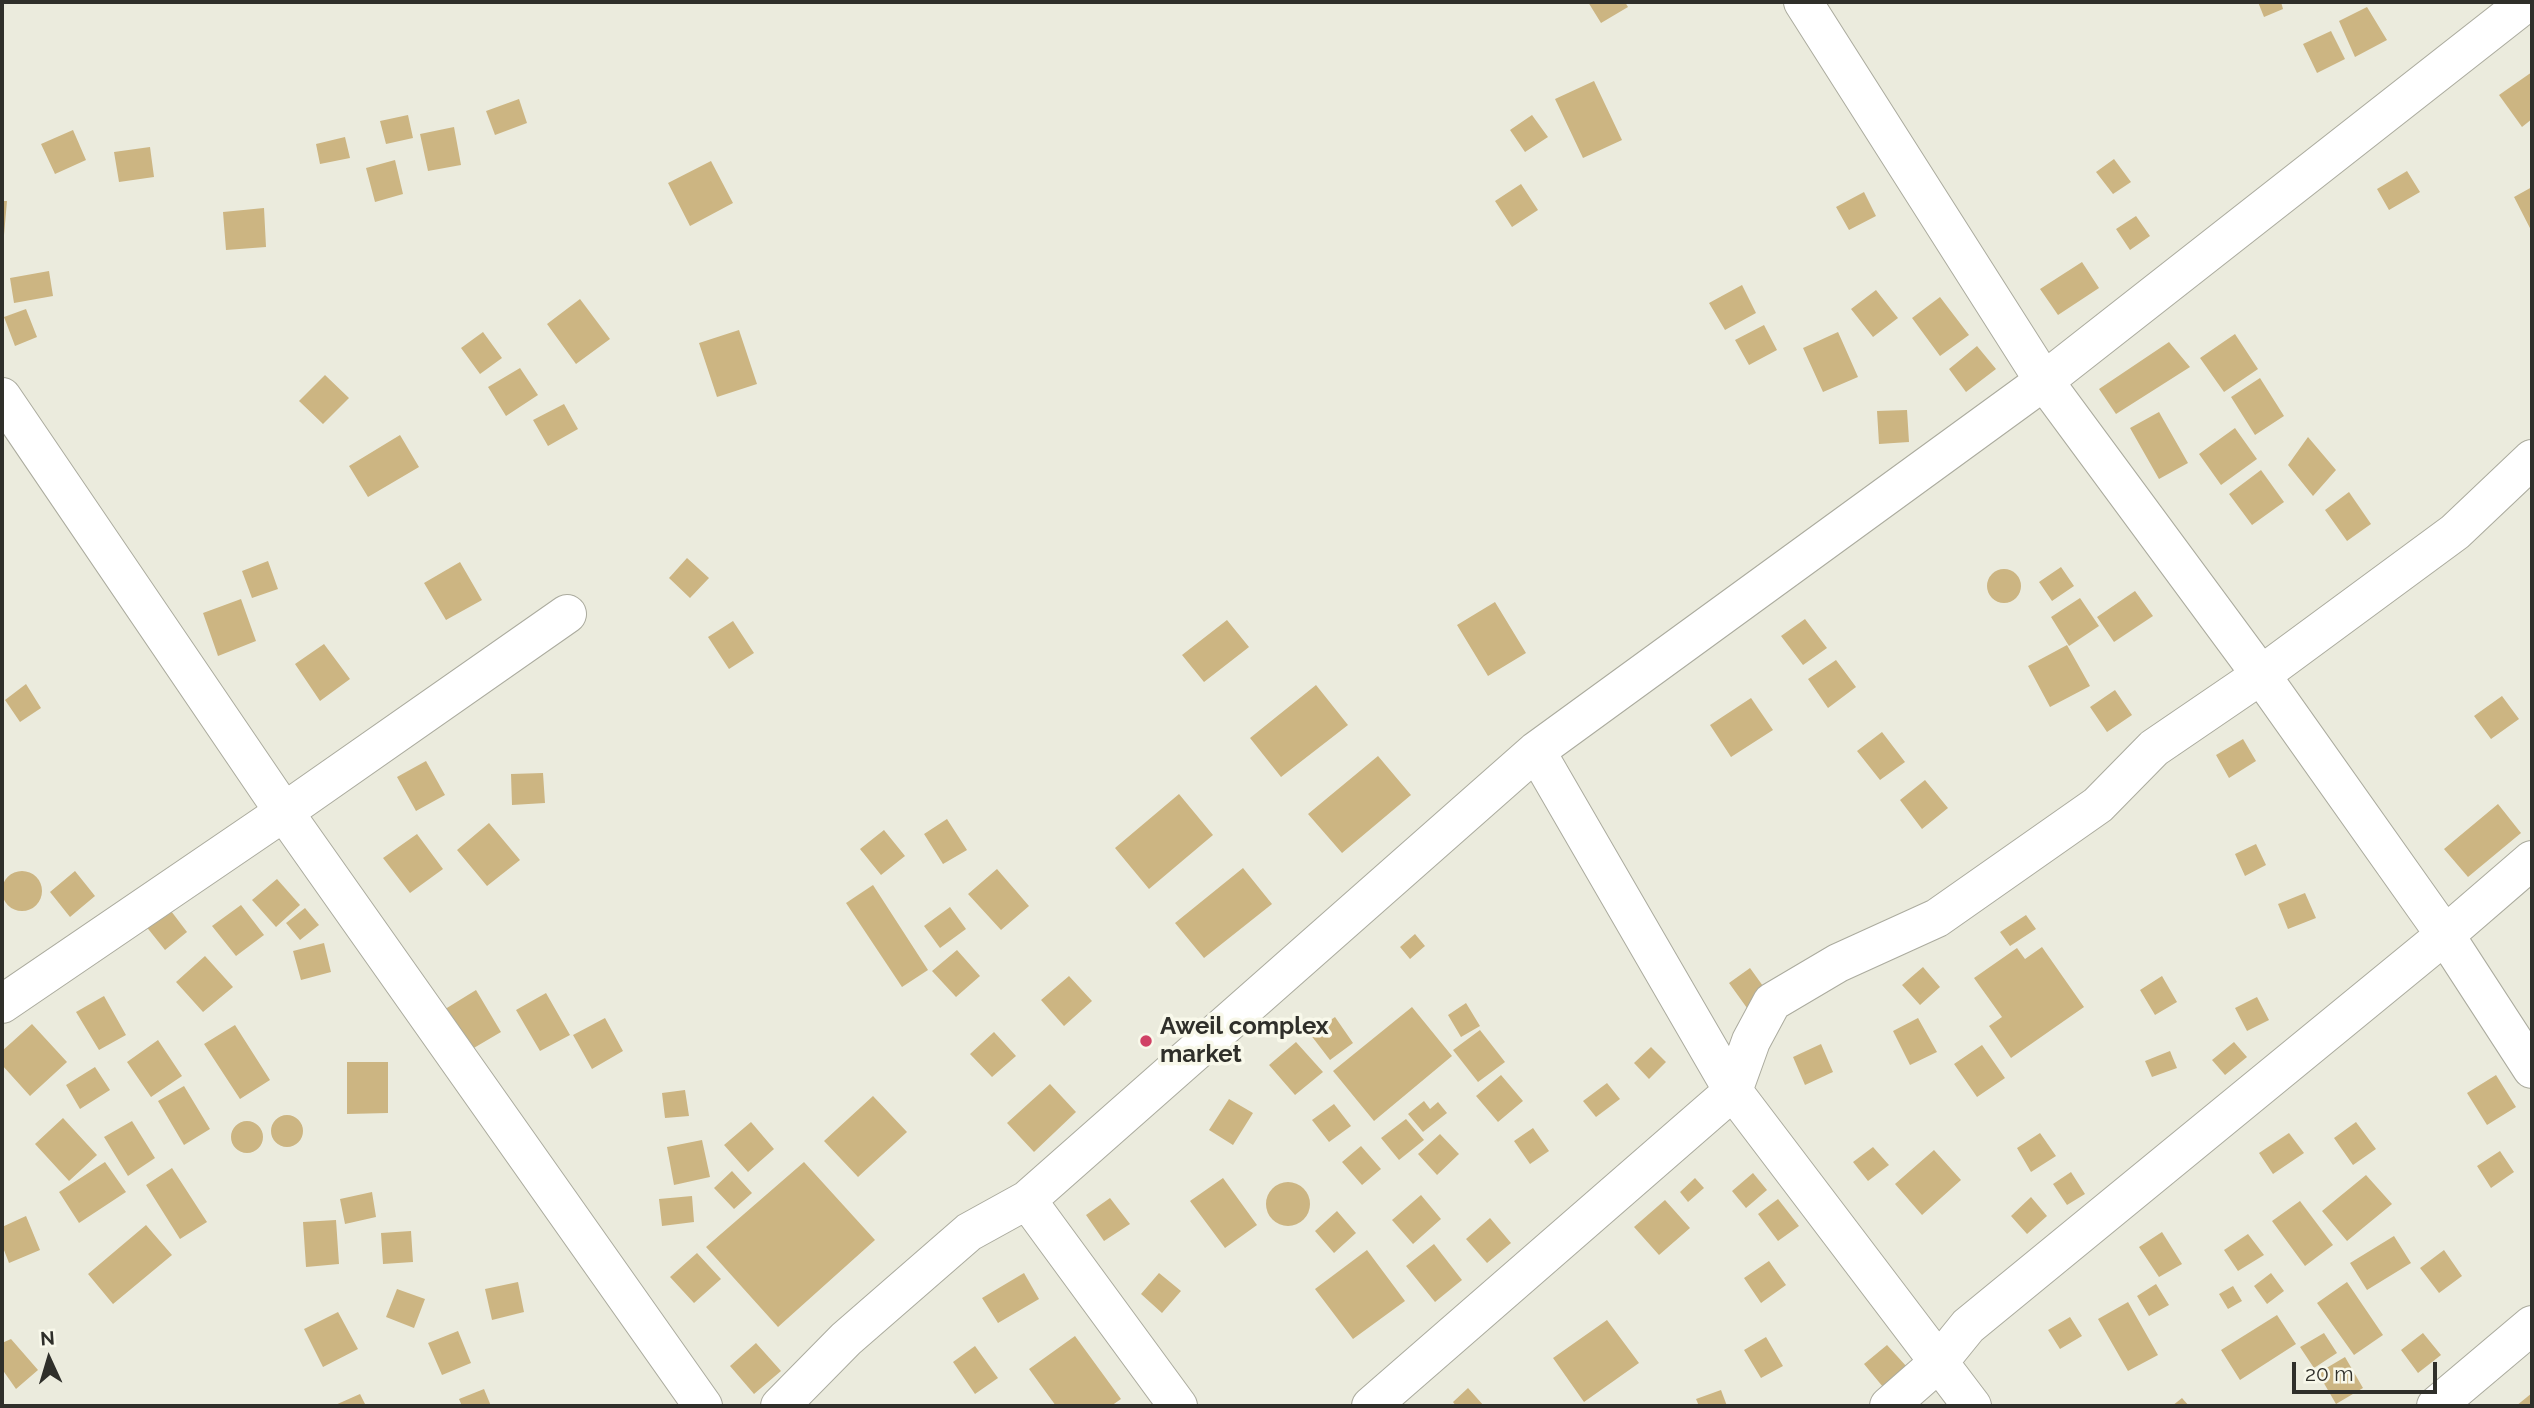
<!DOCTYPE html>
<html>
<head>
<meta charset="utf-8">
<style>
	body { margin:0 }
	#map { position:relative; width:2534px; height:1408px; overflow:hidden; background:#ebebdd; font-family:Raleway,sans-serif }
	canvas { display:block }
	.frame { position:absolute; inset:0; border:4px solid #2f2f2a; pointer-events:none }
	.north { position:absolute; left:14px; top:1324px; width:70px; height:70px; -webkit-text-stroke:5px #f8f8ea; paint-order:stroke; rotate:356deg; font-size:19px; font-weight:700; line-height:28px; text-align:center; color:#2f2f2a }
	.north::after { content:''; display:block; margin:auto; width:24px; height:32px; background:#2f2f2a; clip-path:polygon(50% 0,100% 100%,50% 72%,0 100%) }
	.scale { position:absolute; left:2292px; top:1362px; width:145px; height:32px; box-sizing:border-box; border:4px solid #2f2f2a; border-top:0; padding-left:9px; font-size:21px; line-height:24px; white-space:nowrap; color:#2f2f2a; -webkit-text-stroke:5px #f8f8ea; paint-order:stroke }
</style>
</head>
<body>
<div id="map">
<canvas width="2534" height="1408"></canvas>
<div class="frame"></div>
<div class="north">N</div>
<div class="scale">20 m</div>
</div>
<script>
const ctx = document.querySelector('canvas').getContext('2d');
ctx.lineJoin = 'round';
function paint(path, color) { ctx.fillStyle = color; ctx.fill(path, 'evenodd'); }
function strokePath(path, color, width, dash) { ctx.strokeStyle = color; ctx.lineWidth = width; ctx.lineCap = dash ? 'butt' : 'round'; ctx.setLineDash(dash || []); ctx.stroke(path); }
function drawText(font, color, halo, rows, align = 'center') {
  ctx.font = font + ' Raleway,sans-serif'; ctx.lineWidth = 7; ctx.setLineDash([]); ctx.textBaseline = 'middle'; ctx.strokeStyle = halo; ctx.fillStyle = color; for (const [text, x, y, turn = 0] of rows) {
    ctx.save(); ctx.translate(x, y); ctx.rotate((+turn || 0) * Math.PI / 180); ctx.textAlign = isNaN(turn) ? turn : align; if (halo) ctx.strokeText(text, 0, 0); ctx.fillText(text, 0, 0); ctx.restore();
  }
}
paint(new Path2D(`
	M1588,2H1625L1628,7L1601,23Z
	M2258,2H2281L2283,9L2264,17Z
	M2367,7L2387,40L2355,57L2339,21Z
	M2331,31L2345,59L2317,73L2303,44Z
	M2532,72V119L2522,127L2499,95Z
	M1594,81L1622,140L1583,158L1555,99Z
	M519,99L527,123L495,135L486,111Z
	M408,115L413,138L386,144L380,121Z
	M1532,115L1548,137L1525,152L1510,130Z
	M454,127L461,165L428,171L420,134Z
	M73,130L86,160L55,174L41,144Z
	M345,137L350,158L320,164L316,144Z
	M150,147L154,177L119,182L114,152Z
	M2114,159L2131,182L2113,194L2096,172Z
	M395,160L403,194L375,202L366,168Z
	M711,161L733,203L690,226L668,183Z
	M2407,171L2420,192L2389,210L2377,189Z
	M1521,184L1538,210L1512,227L1495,201Z
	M2532,187V232L2514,197Z
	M1864,192L1876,216L1849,230L1836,207Z
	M2,201H7L4,235H2Z
	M264,208L266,247L226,250L223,212Z
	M2136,216L2150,236L2130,250L2116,229Z
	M2082,262L2099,288L2058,315L2040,289Z
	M49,271L53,296L14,303L10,278Z
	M1742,285L1756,313L1725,330L1709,303Z
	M1876,290L1898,318L1873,337L1851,309Z
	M1940,297L1969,335L1940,356L1912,318Z
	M580,299L610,339L576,364L547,324Z
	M26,309L37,337L15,346L4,317Z
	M1764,325L1777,350L1749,365L1735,340Z
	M739,330L757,384L717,397L699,343Z
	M483,332L502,358L480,374L461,348Z
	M1838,332L1858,377L1823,392L1803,348Z
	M2235,334L2258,369L2224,392L2200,358Z
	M2169,342L2190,367L2116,414L2099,389Z
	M1977,346L1996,369L1966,392L1949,369Z
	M520,368L538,395L506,416L488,387Z
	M325,375L349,398L323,424L299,401Z
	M2260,378L2284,416L2255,435L2231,397Z
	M564,404L578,429L548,446L533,420Z
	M1907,410L1909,442L1879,444L1877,411Z
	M2159,412L2188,463L2159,479L2130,428Z
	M2235,428L2257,459L2221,485L2199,454Z
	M400,435L419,467L368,497L349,466Z
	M2308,437L2336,470L2313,496L2288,465Z
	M2261,470L2284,502L2252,525L2229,494Z
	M2349,492L2371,524L2347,541L2325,510Z
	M687,558L709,578L690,598L669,578Z
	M268,561L278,589L252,598L242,571Z
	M460,562L482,600L446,620L424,583Z
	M2061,567L2074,586L2052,601L2039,582Z
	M1987 586a17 17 0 1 1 34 0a17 17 0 1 1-34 0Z
	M2135,591L2153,616L2114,642L2097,617Z
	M2080,598L2099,626L2069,646L2051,617Z
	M241,599L256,641L218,656L203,613Z
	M1495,602L1526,653L1488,676L1457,625Z
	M1805,619L1827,648L1803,665L1781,636Z
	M1227,620L1249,647L1204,682L1182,655Z
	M733,621L754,653L729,669L708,637Z
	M324,644L350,679L320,701L295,664Z
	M2067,645L2090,686L2050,707L2028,666Z
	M1836,660L1856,687L1828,708L1808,679Z
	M26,684L41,708L20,722L5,700Z
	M1316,685L1348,725L1281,777L1250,738Z
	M2115,690L2132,715L2107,732L2090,707Z
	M2502,696L2519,719L2491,739L2474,716Z
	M1751,698L1773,730L1731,757L1710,725Z
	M1882,732L1905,762L1880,780L1857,751Z
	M2243,739L2256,761L2229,778L2216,755Z
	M1378,756L1411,795L1342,853L1308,814Z
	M426,761L445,795L416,811L397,777Z
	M543,773L545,803L512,805L511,774Z
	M1925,780L1948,808L1922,829L1900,800Z
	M1179,794L1213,835L1149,889L1115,848Z
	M2498,804L2521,833L2468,877L2444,849Z
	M947,819L967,850L943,864L924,834Z
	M489,823L520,860L487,886L457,850Z
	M884,830L905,856L881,875L860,849Z
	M417,834L443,869L410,893L383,858Z
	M2256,844L2266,865L2245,876L2235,854Z
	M1243,868L1272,904L1204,958L1175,923Z
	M997,869L1029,906L1001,930L968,894Z
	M2 891a20 20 0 1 1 40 0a20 20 0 1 1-40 0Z
	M75,871L95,896L70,917L50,892Z
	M277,879L300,905L276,927L252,900Z
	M873,885L928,970L902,987L846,903Z
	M2305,893L2316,918L2288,929L2278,904Z
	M241,905L264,935L236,956L212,926Z
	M168,907L187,932L165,950L145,925Z
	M950,907L966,929L940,948L924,926Z
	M305,908L319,925L300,940L286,923Z
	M2026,915L2036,929L2010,946L2000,932Z
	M1415,934L1425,946L1410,959L1400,947Z
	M324,943L331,972L301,980L293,951Z
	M2042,947L2084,1007L2011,1058L1989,1026L2002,1017L1974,978L2017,948L2025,959Z
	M957,950L980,976L956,997L932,971Z
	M205,956L233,987L203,1012L176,982Z
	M1923,967L1940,987L1920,1005L1902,985Z
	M1750,968L1768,993L1747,1008L1729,983Z
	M1069,976L1092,1001L1064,1026L1041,1000Z
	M2162,976L2177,1002L2155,1015L2140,990Z
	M476,990L501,1032L467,1052L442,1011Z
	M546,993L570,1035L540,1051L516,1010Z
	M104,996L126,1035L99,1050L76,1012Z
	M2257,997L2269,1020L2247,1031L2235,1008Z
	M1466,1003L1480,1026L1461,1037L1448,1015Z
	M1412,1007L1452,1056L1374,1121L1333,1071Z
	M1335,1017L1353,1043L1330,1060L1310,1034Z
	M605,1018L623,1051L592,1069L573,1035Z
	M1918,1018L1937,1052L1910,1065L1893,1031Z
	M32,1024L67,1062L30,1096L2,1065V1051Z
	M235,1025L270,1080L240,1099L204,1044Z
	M1480,1030L1505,1062L1478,1082L1453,1050Z
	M994,1032L1016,1056L992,1077L970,1054Z
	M158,1040L182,1076L151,1097L127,1062Z
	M1296,1042L1323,1072L1295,1095L1269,1065Z
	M2234,1042L2247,1057L2225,1075L2212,1060Z
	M1821,1044L1833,1072L1805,1085L1793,1057Z
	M1982,1045L2005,1078L1977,1097L1954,1064Z
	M1651,1047L1666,1062L1649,1079L1634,1063Z
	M2170,1051L2177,1068L2152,1077L2145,1061Z
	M347,1062H388V1113L347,1114Z
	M95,1067L110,1090L80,1109L66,1085Z
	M1501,1075L1523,1101L1498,1122L1476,1096Z
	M2496,1075L2516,1107L2487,1125L2467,1093Z
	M1607,1083L1620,1099L1596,1117L1583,1101Z
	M1050,1084L1076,1112L1034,1152L1007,1123Z
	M184,1086L210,1129L184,1145L158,1101Z
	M685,1090L689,1116L665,1118L662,1093Z
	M873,1096L907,1132L858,1177L824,1141Z
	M1229,1099L1253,1113L1233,1145L1209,1130Z
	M1424,1101L1430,1109L1438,1102L1447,1113L1423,1132L1408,1114Z
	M1334,1104L1351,1126L1329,1142L1312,1120Z
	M271 1131a16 16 0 1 1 32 0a16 16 0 1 1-32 0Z
	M63,1118L97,1155L69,1181L35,1144Z
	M1406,1119L1424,1140L1399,1160L1381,1138Z
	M231 1137a16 16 0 1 1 32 0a16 16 0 1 1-32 0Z
	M132,1121L155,1158L128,1176L104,1137Z
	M751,1122L774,1149L748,1172L724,1145Z
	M2356,1122L2376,1149L2353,1165L2334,1138Z
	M1533,1128L1549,1151L1530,1164L1514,1141Z
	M2040,1133L2056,1156L2031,1172L2017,1148Z
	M2289,1133L2304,1153L2273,1174L2259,1153Z
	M1440,1134L1459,1154L1437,1175L1418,1154Z
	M702,1140L710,1177L674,1185L667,1147Z
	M1361,1146L1381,1169L1362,1185L1342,1162Z
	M1873,1147L1889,1165L1868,1181L1853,1162Z
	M1934,1150L1961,1180L1922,1215L1895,1184Z
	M2500,1151L2514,1172L2491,1188L2477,1166Z
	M105,1162L126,1192L79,1223L59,1192Z
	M804,1162L875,1240L778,1327L706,1247Z
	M172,1168L207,1222L180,1239L146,1185Z
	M732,1171L752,1193L734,1209L714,1188Z
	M2071,1172L2085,1194L2067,1205L2053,1184Z
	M1753,1173L1767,1190L1746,1208L1732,1191Z
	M2366,1175L2392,1204L2347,1241L2322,1211Z
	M1223,1178L1257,1225L1225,1248L1190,1201Z
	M1695,1178L1704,1188L1688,1202L1680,1192Z
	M1266 1204a22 22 0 1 1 44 0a22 22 0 1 1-44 0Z
	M372,1192L376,1217L345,1224L340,1199Z
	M1421,1195L1441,1219L1413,1244L1392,1220Z
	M692,1196L694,1222L662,1226L659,1199Z
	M2031,1197L2047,1216L2027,1234L2011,1216Z
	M1110,1198L1130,1224L1104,1241L1086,1215Z
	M1778,1199L1799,1226L1778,1241L1758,1214Z
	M1665,1200L1690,1228L1659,1255L1634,1227Z
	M2300,1201L2333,1245L2305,1266L2272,1221Z
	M1337,1211L1356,1233L1334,1253L1315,1231Z
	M26,1216L40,1250L9,1263L2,1245V1227Z
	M1490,1218L1511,1243L1487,1263L1466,1239Z
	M336,1220L339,1264L306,1267L303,1222Z
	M146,1225L172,1255L113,1304L88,1274Z
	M411,1231L413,1262L383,1264L381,1233Z
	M2162,1232L2182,1264L2159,1277L2139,1247Z
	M2248,1234L2264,1255L2238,1271L2224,1250Z
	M2394,1236L2411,1263L2367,1290L2350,1263Z
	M1434,1244L1462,1280L1435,1302L1406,1266Z
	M1367,1250L1405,1301L1353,1339L1315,1289Z
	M2444,1250L2462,1276L2439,1293L2420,1268Z
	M697,1253L721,1279L694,1303L670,1277Z
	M1769,1261L1786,1285L1761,1303L1744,1278Z
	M1024,1273L1039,1299L998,1323L982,1298Z
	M1159,1273L1181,1291L1162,1313L1141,1294Z
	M2271,1273L2284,1291L2267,1304L2254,1286Z
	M518,1282L524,1312L492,1320L485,1289Z
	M2347,1282L2383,1335L2354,1355L2317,1303Z
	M2156,1284L2169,1305L2149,1316L2137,1296Z
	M2233,1286L2242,1301L2228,1309L2219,1294Z
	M397,1289L425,1299L414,1328L386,1317Z
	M2128,1302L2158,1355L2128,1371L2098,1319Z
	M338,1312L358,1349L323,1367L304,1329Z
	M2277,1315L2296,1344L2240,1380L2221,1350Z
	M2070,1317L2082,1336L2060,1349L2048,1330Z
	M1607,1320L1639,1363L1584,1402L1553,1358Z
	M458,1331L471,1363L442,1375L428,1343Z
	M2324,1333L2337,1353L2314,1368L2300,1347Z
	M2423,1333L2441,1355L2418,1373L2401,1350Z
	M1075,1336L1121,1399L1111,1406H1056L1029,1369Z
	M1766,1337L1783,1366L1761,1378L1744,1350Z
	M11,1339L38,1370L16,1389L2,1369V1343Z
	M756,1343L781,1371L754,1394L730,1366Z
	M1887,1345L1907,1367L1883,1387L1864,1364Z
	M975,1346L998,1378L975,1394L953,1362Z
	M2345,1357L2363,1388L2336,1404L2318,1373Z
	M1468,1388L1484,1406H1456L1453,1402Z
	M484,1389L491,1406H462L459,1399Z
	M1721,1390L1727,1406H1699L1696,1399Z
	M2532,1393V1406H2516Z
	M360,1394L366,1406H333Z
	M2182,1398L2189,1406H2172Z`), '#ccb582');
const minor = new Path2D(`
	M1803,2L2044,381L2261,675L2445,935L2532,1069
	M2,397L284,812L703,1406
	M1536,751L1733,1091L1972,1406
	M2,1004L284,812L567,614
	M1027,1200L1178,1406
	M780,1406L846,1339L969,1232L1027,1200L1536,751L2044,381L2527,2
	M1371,1406L1733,1091L1751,1041L1772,1002L1838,963L1937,918L2098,805L2154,748L2261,675L2455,532L2532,459
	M1889,1406L1938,1363L1968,1326L2445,935L2532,860
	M2436,1406L2532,1325`);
strokePath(minor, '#abab9e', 40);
strokePath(minor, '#fff', 38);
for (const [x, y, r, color] of [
	[1146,1041,7,"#d04165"]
]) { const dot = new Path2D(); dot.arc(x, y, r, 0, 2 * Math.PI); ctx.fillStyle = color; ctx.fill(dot); strokePath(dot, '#f8f8ea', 2.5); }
drawText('bold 24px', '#2f2f2a', '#f8f8ea', [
	["Aweil complex",1160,1027],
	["market",1160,1055]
], 'left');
</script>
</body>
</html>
